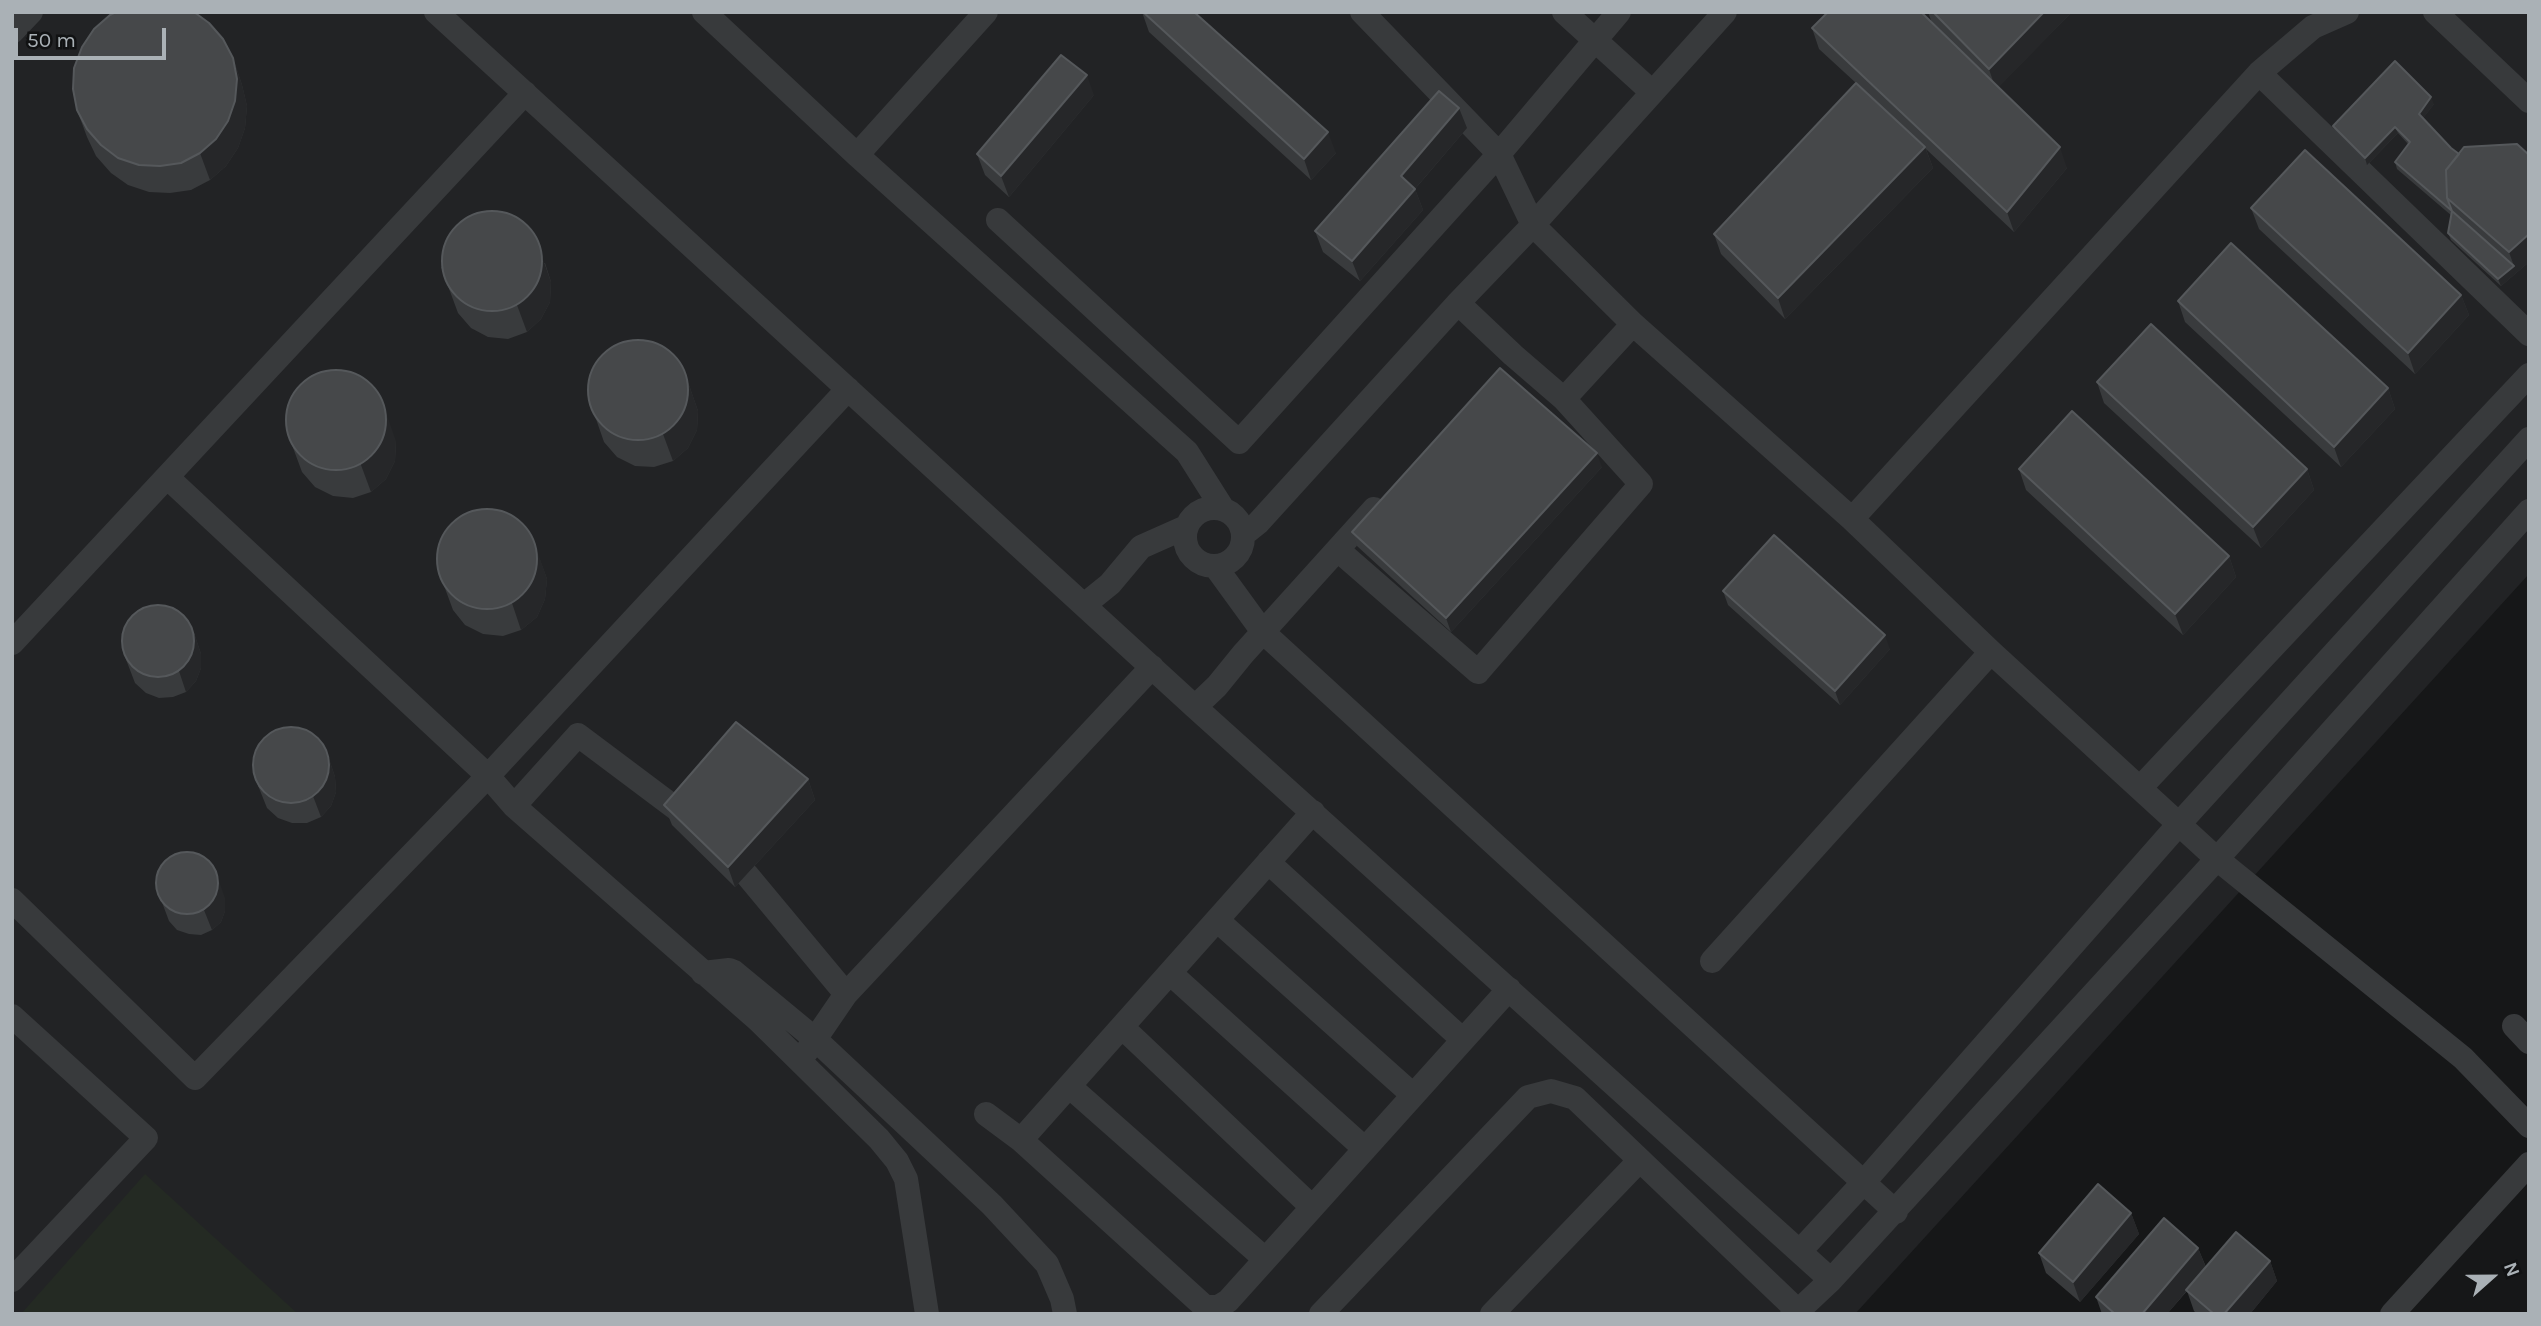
<!DOCTYPE html>
<html>
<head>
<meta charset="utf-8">
<style>
	body { margin:0 }
	#map { position:relative; width:2541px; height:1326px; overflow:hidden; background:#161718; font-family:Karla,sans-serif }
	canvas { display:block }
	.frame { position:absolute; inset:0; border:14px solid #aab1b6; pointer-events:none }
	.north { position:absolute; left:2457px; top:1242px; width:70px; height:70px; -webkit-text-stroke:5px #111213; paint-order:stroke; rotate:69deg; font-size:19px; font-weight:700; line-height:28px; text-align:center; color:#aab1b6 }
	.north::after { content:''; display:block; margin:auto; width:24px; height:32px; background:#aab1b6; clip-path:polygon(50% 0,100% 100%,50% 72%,0 100%) }
	.scale { position:absolute; left:14px; top:28px; width:152px; height:32px; box-sizing:border-box; border:4px solid #aab1b6; border-top:0; padding-left:9px; font-size:21px; line-height:24px; white-space:nowrap; color:#aab1b6; -webkit-text-stroke:5px #111213; paint-order:stroke }
</style>
</head>
<body>
<div id="map">
<canvas width="2541" height="1326"></canvas>
<div class="frame"></div>
<div class="north">N</div>
<div class="scale">50 m</div>
</div>
<script>
const ctx = document.querySelector('canvas').getContext('2d');
ctx.lineJoin = 'round';
function paint(path, color) { ctx.fillStyle = color; ctx.fill(path, 'evenodd'); }
function strokePath(path, color, width, dash) { ctx.strokeStyle = color; ctx.lineWidth = width; ctx.lineCap = dash ? 'butt' : 'round'; ctx.setLineDash(dash || []); ctx.stroke(path); }
paint(new Path2D(`
	M12,12H2529V574L1855,1314H12Z`), '#222325');
paint(new Path2D(`
	M145,1174L298,1314H21Z`), '#242a23');
strokePath(new Path2D(`
	M436,12L1195,707L1831,1280L2217,859L2529,511
	M704,12L857,155L1187,452L1223,509
	M1362,12L1499,154L1533,225L1633,324L1852,519L1991,652L2217,859L2463,1058L2529,1126
	M1564,12L1652,92
	M2435,12L2529,101
	M12,32L31,12
	M2259,73L2529,334
	M857,155L986,12
	M998,220L1239,442L1499,154L1619,12
	M1564,399L1633,324
	M167,477L488,776L514,806L578,735L682,813
	M1185 537a29 29 0 1 1 58 0a29 29 0 1 1-58 0Z
	M1852,519L2259,73L2313,27L2347,12
	M1243,535L1258,523L1458,303L1533,225L1725,12
	M1338,550L1478,672L1641,484L1564,399L1513,355L1458,303
	M1215,566L1263,632L1896,1212
	M1084,605L1110,584L1141,547L1186,527
	M12,643L525,93
	M1195,707L1217,686L1243,654L1374,509
	M2140,788L2529,375
	M514,806L758,1020L879,1139L897,1161L906,1179L927,1314
	M1268,862L1463,1040
	M747,875L846,994L1152,667
	M12,900L195,1078L488,776L848,389
	M1217,920L1413,1095
	M1712,961L1991,652
	M703,973L729,970L734,972L815,1039L992,1205L1047,1264L1062,1299L1065,1314
	M1170,973L1365,1149
	M12,1016L146,1138L12,1280
	M2514,1026L2529,1042
	M1122,1027L1312,1207
	M807,1051L846,994
	M1069,1086L1265,1259
	M986,1114L1021,1140L1205,1307H1218L1228,1301L1509,989
	M1021,1140L1313,812
	M1800,1251L1863,1183L2179,824L2529,439
	M1321,1314L1528,1097L1551,1091L1575,1098L1798,1311
	M1492,1314L1640,1160
	M1792,1314L1798,1311L1831,1280
	M2392,1314L2529,1164`), '#383a3c', 24);
paint(new Path2D(`
	M1142,12H1194L1336,153L1311,180L1149,32Z
	M1928,12H2072L1998,87L2067,168L2014,232L1926,149L1933,168L1785,319L1721,254L1714,234L1856,83L1819,49L1812,28L1932,23Z
	M233,58L242,85L247,106L245,128L238,148L226,166L210,180L191,190L170,193L149,192L128,185L111,173L96,156L87,137L77,110Z
	M1094,95L1009,197L985,175L977,154Z
	M2434,104L2423,118L2451,148L2459,154L2529,155V262L2501,286L2451,240L2448,233L2452,216L2397,169L2395,162L2408,144L2398,133L2367,165L2335,132L2333,126Z
	M1459,108L1467,128L1415,189L1423,210L1360,281L1323,252L1315,231Z
	M2251,208L2461,295L2469,315L2415,374L2259,229Z
	M545,263L551,282L550,302L541,319L527,332L508,339L488,337L471,328L458,313L441,267Z
	M2178,301L2388,388L2395,409L2341,467L2185,322Z
	M682,365L698,411L697,430L688,448L673,461L654,467L635,466L617,457L604,442L588,396Z
	M2097,382L2307,469L2314,490L2261,548L2104,403Z
	M396,441L395,461L386,479L371,492L353,498L333,496L315,487L302,472L292,445Z
	M1602,467L1451,632L1357,546L1352,532Z
	M2019,469L2229,556L2236,577L2183,635L2026,490Z
	M540,560L547,579L545,599L537,617L521,630L503,636L483,634L465,625L453,610L443,583Z
	M1723,591L1890,649L1840,705L1728,605Z
	M194,633L201,654V668L196,681L186,692L173,697L159,698L146,693L135,683L122,649Z
	M328,756L335,777L336,792L331,806L321,817L307,823H292L278,818L267,808L253,773Z
	M808,779L815,800L735,887L672,825L664,805Z
	M157,889L225,898V911L221,922L212,930L201,935L189,934L177,930L169,921Z
	M2131,1213L2139,1234L2080,1302L2046,1273L2039,1253Z
	M2198,1248L2206,1267L2270,1261L2277,1281L2250,1314H2197L2194,1311L2187,1291L2167,1314H2102L2096,1297Z`), '#393b3d');
paint(new Path2D(`
	M2044,12H2072L1996,90L1989,69Z
	M233,58L242,85L247,106L245,128L238,148L226,166L210,180L200,153Z
	M1087,75L1094,95L1009,197L1001,176Z
	M2431,97L2434,104L2421,121L2419,114Z
	M1459,108L1467,128L1408,197L1401,176Z
	M2395,127L2398,133L2367,165L2365,158Z
	M1328,132L1336,153L1311,180L1304,159Z
	M1925,147L1933,168L1785,319L1778,298Z
	M2060,147L2067,168L2014,232L2007,212Z
	M1415,189L1423,210L1360,281L1352,261Z
	M2529,234V262L2501,286L2498,279L2514,266L2509,252Z
	M535,236L551,282L550,302L541,319L527,332L517,305Z
	M2461,295L2469,315L2415,374L2408,353Z
	M682,365L698,411L697,430L688,448L673,461L663,434Z
	M2388,388L2395,409L2341,467L2334,447Z
	M380,395L396,441L395,461L386,479L371,492L361,465Z
	M1597,453L1602,467L1451,632L1446,618Z
	M2307,469L2314,490L2261,548L2253,527Z
	M531,533L547,579L545,599L537,617L521,630L512,603Z
	M2229,556L2236,577L2183,635L2175,614Z
	M194,633L201,654V668L196,681L186,692L179,671Z
	M1885,635L1890,649L1840,705L1835,691Z
	M328,756L335,777L336,792L331,806L321,817L313,796Z
	M808,779L815,800L735,887L728,867Z
	M218,878L225,898V911L221,922L212,930L204,910Z
	M2131,1213L2139,1234L2080,1302L2073,1282Z
	M2198,1248L2206,1268L2167,1314H2142Z
	M2270,1261L2277,1281L2250,1314H2224Z`), '#262729');
const building = new Path2D(`
	M116,12H194L209,23L223,39L233,58L237,79L235,101L228,121L216,139L200,153L181,163L160,166L139,165L118,158L101,145L87,129L77,110L73,89L74,68L82,47L94,29L110,15Z
	M1143,12H1194L1328,132L1304,159Z
	M1828,12H1921L2060,147L2007,212L1812,28Z
	M1933,12H2044L1989,69Z
	M1061,55L1087,75L1001,176L977,154Z
	M2395,61L2431,97L2419,114L2451,148L2459,154L2446,170L2447,198L2452,211L2395,162L2410,142L2395,127L2365,158L2333,126Z
	M1856,83L1925,147L1778,298L1714,234Z
	M1439,91L1459,108L1401,176L1415,189L1352,261L1315,231Z
	M2517,144L2529,155V234L2509,252L2447,198L2446,170L2464,147Z
	M2305,150L2461,295L2408,353L2251,208Z
	M2452,211L2514,266L2498,279L2448,233Z
	M442 261a50 50 0 1 1 100 0a50 50 0 1 1-100 0Z
	M2231,243L2388,388L2334,447L2178,301Z
	M2151,324L2307,469L2253,527L2097,382Z
	M588 390a50 50 0 1 1 100 0a50 50 0 1 1-100 0Z
	M1500,368L1597,453L1446,618L1352,532Z
	M286 420a50 50 0 1 1 100 0a50 50 0 1 1-100 0Z
	M2072,411L2229,556L2175,614L2019,469Z
	M437 559a50 50 0 1 1 100 0a50 50 0 1 1-100 0Z
	M1774,535L1885,635L1835,691L1723,591Z
	M122 641a36 36 0 1 1 72 0a36 36 0 1 1-72 0Z
	M736,722L808,779L728,867L664,805Z
	M253 765a38 38 0 1 1 76 0a38 38 0 1 1-76 0Z
	M156 883a31 31 0 1 1 62 0a31 31 0 1 1-62 0Z
	M2098,1184L2131,1213L2073,1282L2039,1253Z
	M2164,1218L2198,1248L2142,1314H2115L2096,1297Z
	M2236,1232L2270,1261L2224,1314H2214L2186,1290Z`);
paint(building, '#46484a');
strokePath(building, '#55585b', 2);
</script>
</body>
</html>
